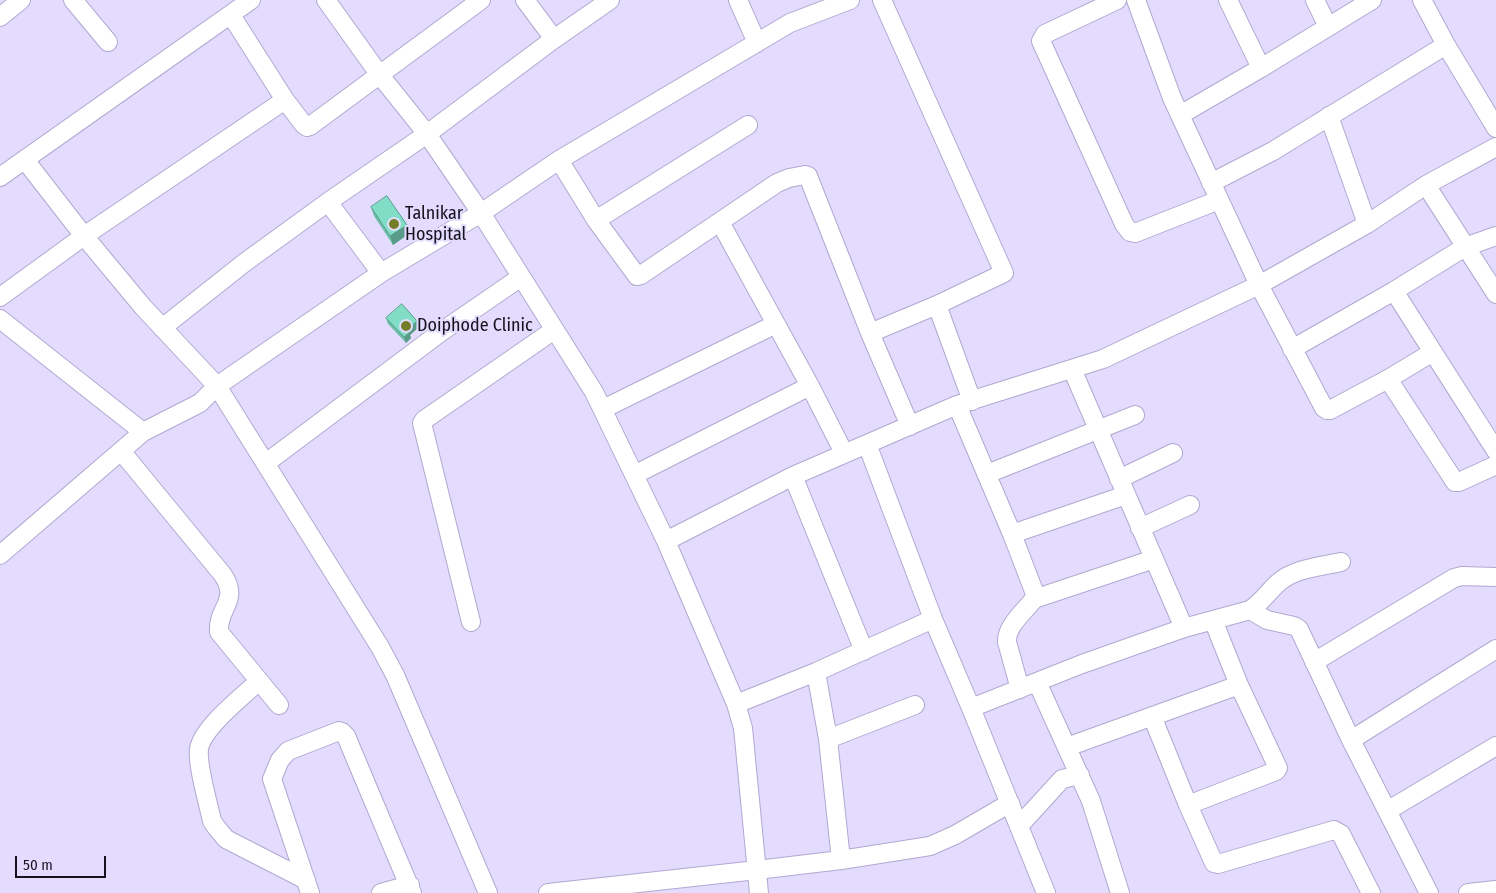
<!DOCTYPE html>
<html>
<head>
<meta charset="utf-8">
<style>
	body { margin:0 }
	#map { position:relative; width:1496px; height:893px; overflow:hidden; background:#e3dcfe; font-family:"Fira Sans Condensed",sans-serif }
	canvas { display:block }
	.scale { position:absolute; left:15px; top:856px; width:91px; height:22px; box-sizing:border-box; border:2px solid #161220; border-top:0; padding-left:6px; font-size:15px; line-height:18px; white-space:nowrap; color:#161220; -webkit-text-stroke:4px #e3dcfe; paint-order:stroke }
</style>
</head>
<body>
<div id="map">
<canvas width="1496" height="893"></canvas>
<div class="scale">50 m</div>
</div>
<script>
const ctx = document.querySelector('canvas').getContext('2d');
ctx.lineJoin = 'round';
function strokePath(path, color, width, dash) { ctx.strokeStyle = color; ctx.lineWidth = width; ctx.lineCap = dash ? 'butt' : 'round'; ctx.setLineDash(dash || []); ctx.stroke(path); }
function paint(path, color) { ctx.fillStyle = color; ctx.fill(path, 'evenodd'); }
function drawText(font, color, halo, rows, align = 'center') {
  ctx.font = font + ' "Fira Sans Condensed",sans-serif'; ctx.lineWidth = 4; ctx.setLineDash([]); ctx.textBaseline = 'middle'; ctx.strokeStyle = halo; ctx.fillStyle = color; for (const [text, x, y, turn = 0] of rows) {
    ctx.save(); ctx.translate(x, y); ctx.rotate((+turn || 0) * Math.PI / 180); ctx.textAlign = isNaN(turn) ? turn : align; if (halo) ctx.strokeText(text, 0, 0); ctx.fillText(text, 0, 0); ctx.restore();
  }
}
const minor = new Path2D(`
	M73,0L108,42
	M326,0L379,74L427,134L481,213L594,392L666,541L793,476L867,444
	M525,0L554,39
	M738,0L757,43
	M1117,0L1045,34L1041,41L1124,224L1130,232L1135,233L1219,200
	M1228,0L1261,68
	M1315,0L1328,27
	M1422,0L1446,45L1496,128
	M231,15L285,100L304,125L307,127L310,126L481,0
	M0,17L21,0
	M1180,115L1261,68L1372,0
	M1329,116L1367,224
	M25,160L84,236L143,307L217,386L380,647L395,675L488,893
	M559,160L596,220L637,276L641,275L777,183L789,178L805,175L808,176L870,333L910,426
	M0,177L251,0
	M1211,183L1273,151L1446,45
	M1426,185L1496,294
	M328,202L381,273
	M596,220L748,125
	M720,222L810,386L844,453
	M1394,291L1496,451
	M0,297L84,236L285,100
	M937,305L972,401
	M0,319L143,432
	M162,328L244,263L328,202L427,134L554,39L610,0
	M870,333L937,305L1004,273L882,0
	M1292,349L1394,291L1465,247L1496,236
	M1433,352L1388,379L1330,410H1327L1324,408L1259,285L1367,224L1426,185L1496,147
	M1072,369L1184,628
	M1388,379L1455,482H1459L1496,465
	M957,405L1012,534L1035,594L1034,599C1025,611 1006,626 1007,642L1020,689
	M603,409L776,324
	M121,451L223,575C240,601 217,608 219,632L279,705
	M266,463L441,332L521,277
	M987,474L1135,415
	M634,475L810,386
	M793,476L864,651
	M1119,479L1173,453
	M1140,528L1190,505
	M1012,534L1126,495
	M666,541L736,704L743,728L759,893
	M0,555L143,432L200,403L217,386L381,273L481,213L559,160L790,23L850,0
	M1034,599L1154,559
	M1250,610L1267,620L1294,626L1299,629L1351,740L1429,893
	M471,622L422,423L424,420L554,330
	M1314,662L1454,578L1462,576L1496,577
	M816,672L828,739L841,860
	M259,681C243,696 202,728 199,749C197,766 208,802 212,821L216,827L226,839L306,880
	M1037,682L1091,801L1120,893
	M736,704L816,672L933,619
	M971,708L1082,664L1184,628L1250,610C1261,603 1268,592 1278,583C1294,568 1320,567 1341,562
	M1152,716L1188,805L1214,863L1218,864L1334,830L1341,834L1371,893
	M828,739L915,705
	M1351,740L1496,649
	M1067,747L1239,685
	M1188,805L1276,771L1278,768L1239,685L1213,620
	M1387,811L1496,746
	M1019,826L1062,779L1080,775
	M310,893L272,779L280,760L288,751L339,731L342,732L346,736L412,893
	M381,893L410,885
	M548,893L757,870L841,860L930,846L955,835L1010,803
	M1046,893L971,708L933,619L867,444L957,405L1103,359L1259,285L1172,98L1136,0
	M1468,893L1496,890`);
strokePath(minor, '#b1a8d1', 20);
strokePath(minor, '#fff', 18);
paint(new Path2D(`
	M371,207L410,233L393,245L374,216Z
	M386,318L417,321L419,327L410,335L411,338L406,343L388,324Z`), '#6fbea9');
paint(new Path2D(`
	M407,225L410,233L393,245L390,236Z
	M417,321L419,327L410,335L411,338L406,343L404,337L407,330Z`), '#5a9b8a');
const building = new Path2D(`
	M387,196L407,225L390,236L371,207Z
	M402,304L417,321L407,330L409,333L404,337L386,318Z`);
paint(building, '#81ddc5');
strokePath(building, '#5a9b8a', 1);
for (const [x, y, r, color] of [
	[394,224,6,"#747e29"],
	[406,326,6,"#747e29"]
]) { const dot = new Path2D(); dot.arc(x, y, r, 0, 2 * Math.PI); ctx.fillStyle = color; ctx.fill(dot); strokePath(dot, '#e3dcfe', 2); }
drawText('18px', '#161220', '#e3dcfe', [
	["Talnikar",405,214],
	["Hospital",405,235],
	["Doiphode Clinic",417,326]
], 'left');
</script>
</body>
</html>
